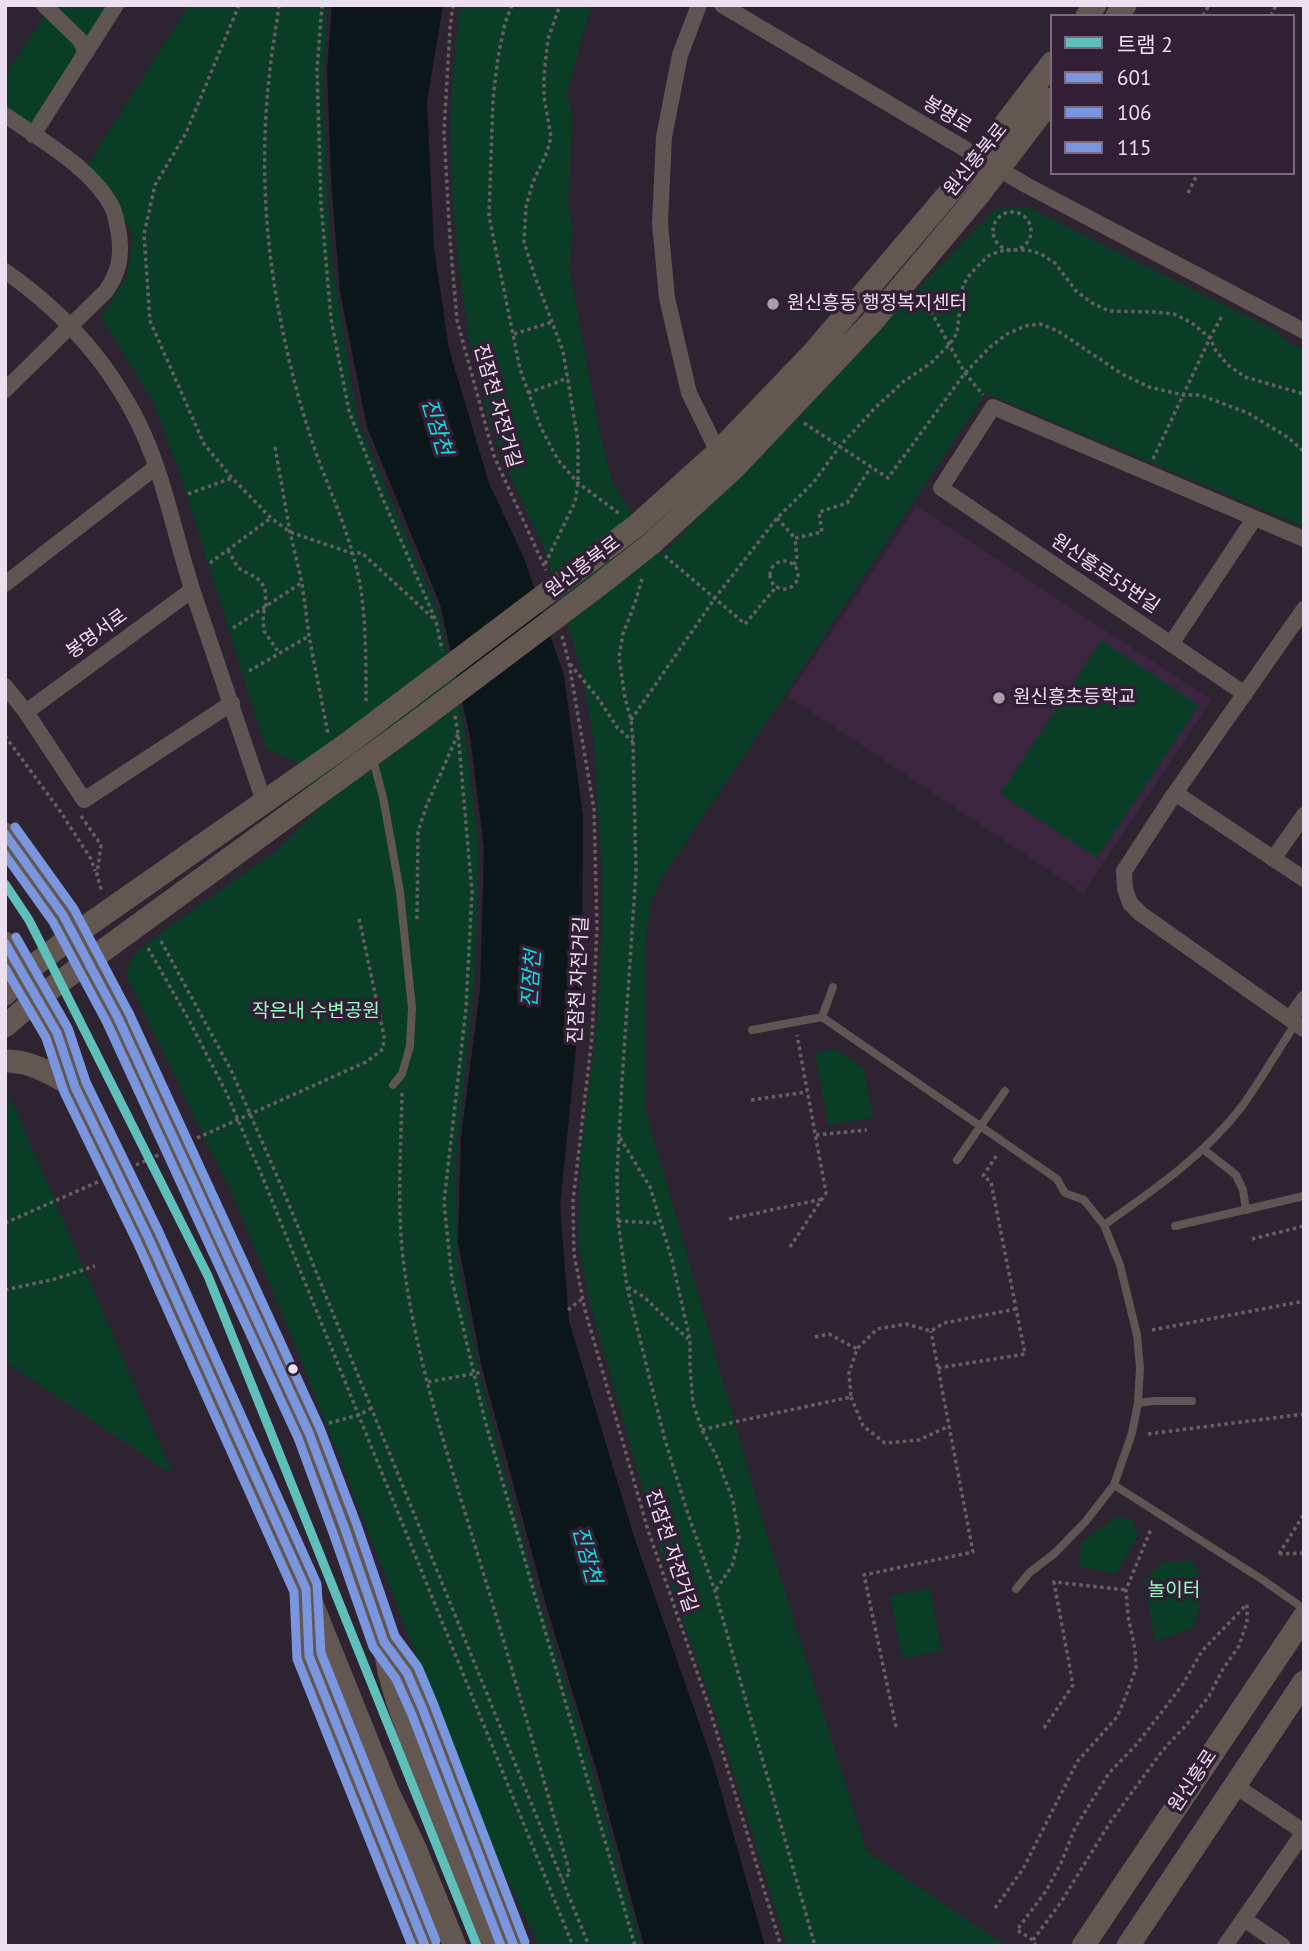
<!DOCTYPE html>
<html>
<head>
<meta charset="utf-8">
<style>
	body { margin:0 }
	#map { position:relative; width:1309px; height:1951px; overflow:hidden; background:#2e2330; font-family:"PT Sans","Noto Sans KR",sans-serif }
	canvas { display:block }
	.frame { position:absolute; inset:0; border:7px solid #ecdfee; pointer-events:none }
	.legend { position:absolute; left:1050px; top:14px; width:245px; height:161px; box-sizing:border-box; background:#321e35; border:2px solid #7c6b7f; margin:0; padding:9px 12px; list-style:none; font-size:21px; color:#ecdfee }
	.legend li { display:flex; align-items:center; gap:14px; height:35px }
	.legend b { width:35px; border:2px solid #7c6b7f }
</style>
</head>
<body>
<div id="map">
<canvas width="1309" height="1951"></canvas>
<div class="frame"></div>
<ul class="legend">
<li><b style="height:9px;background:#5fc0b9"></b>트램 2</li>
<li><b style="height:9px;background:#7a96df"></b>601</li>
<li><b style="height:9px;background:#7a96df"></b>106</li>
<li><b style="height:9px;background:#7a96df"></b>115</li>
</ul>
</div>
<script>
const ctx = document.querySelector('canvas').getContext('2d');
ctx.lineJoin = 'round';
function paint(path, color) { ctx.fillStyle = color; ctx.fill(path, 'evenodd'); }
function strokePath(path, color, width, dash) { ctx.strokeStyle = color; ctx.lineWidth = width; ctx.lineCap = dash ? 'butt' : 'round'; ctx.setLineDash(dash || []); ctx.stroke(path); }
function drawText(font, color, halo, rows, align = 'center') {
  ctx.font = font + ' "PT Sans","Noto Sans KR",sans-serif'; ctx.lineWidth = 7; ctx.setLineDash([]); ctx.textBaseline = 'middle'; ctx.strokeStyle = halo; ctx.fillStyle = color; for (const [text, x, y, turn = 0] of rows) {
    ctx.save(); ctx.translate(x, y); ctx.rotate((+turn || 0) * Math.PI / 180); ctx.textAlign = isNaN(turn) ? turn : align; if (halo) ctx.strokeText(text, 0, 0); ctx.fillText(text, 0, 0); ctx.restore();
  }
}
paint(new Path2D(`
	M917,506L1211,700L1083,893L788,696Z`), '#3c2540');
paint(new Path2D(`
	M51,5H112L86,44Z
	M189,5H327L323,86L327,186L333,270L347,355L358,421L439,613L465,732L479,849L475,974L456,1159L457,1259L478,1367L508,1484L542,1608L583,1737L641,1946H539L515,1895L494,1855L302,1362L232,1194L128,980L127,971L130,962L135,954L156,936L276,851L318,809L297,762L266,749L181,477L153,402L101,317L127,276L133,234L88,164Z
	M460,5H591L567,92L572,117L568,207L573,229L569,267L598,425L612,481L623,500L662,554L995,209L1028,207L1273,329L1292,344L1304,350V527L985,393L912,504L661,879L650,904L645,949V1108L765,1529L867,1852L1006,1946H787L716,1716L665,1568L589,1300L578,1241L580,1158L597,1024L601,944L602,875L594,744L582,672L544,548L505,465L489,421L469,339L458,262L451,177L450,118L453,71Z
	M47,13L65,32L80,54L32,129L5,109V74Z
	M1101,640L1199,705L1097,858L1000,794Z
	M835,1049L864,1069L873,1118L828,1125L815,1053Z
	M5,1090L14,1106L173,1475L5,1362Z
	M1116,1516L1133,1520L1138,1536L1116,1574L1079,1566L1081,1543Z
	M1164,1561H1193L1204,1590L1194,1627L1155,1642L1144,1580Z
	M930,1588L941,1651L902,1658L890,1595Z`), '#0a3d26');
paint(new Path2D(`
	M332,5H443L427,102L434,248L449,349L489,483L524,558L564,676L583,816L582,989L560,1206L569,1321L635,1540L713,1763L765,1946H644L600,1782L546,1605L482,1368L458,1242L461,1137L480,990L484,848L470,736L440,604L367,427L340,292L331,180L327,68Z`), '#0a1618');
strokePath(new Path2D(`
	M239,5L186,133L155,185L144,234L150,321L204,444L232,478L271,518L290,532L351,553H362L434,619
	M279,5C276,30 271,54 269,79C260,160 265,246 282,327C291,373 304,420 320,464C336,505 354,547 361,590C366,626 366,665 366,701
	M322,5L317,69L321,203L331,319L349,411L383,499L436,621L442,650
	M453,5L450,28L444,132L450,239L457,320L494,456L546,570
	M512,5L505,23L498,57L493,99L489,216L520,369L541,428L558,460L578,483L620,514
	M1203,16L1209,5
	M1271,16L1276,5
	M1188,193L1198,173
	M993 231a19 19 0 1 1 38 0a19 19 0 1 1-38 0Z
	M924,299L965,373L983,395
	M514,334L552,322
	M528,393L568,378
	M804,423L888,478L965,373L990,347L1007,334L1025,326L1040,324L1058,331L1122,374L1149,387L1183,395H1200L1248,413L1289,438L1304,452
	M275,447L290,532L302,583L309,636L328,734
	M1153,459L1210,338L1222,316
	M188,494L232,478
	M777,518L795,538
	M228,550L238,568L257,578L265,588L266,606L263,614L264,631L279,653
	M665,556L745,624L777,586
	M770 575a14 14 0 1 1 28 0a14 14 0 1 1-28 0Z
	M210,563L271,518
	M545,564L575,502L578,483V441L563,351L535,277L524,242L526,206L533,182L547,152L551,137L544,97V75L548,39L560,5
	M794,565L797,559L795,538L822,532L819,512L847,503L871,467
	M642,579L635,603L623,634L619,657L625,698L631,720L633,742L636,872L622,1081L617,1175L618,1221L627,1287L665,1440L687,1511L715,1591L815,1946
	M233,628L301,583
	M562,636L569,663L594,809L597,928L592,1037L573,1201L574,1254L585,1310L648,1530L709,1707L781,1946
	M570,664L598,698L617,727L633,742
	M249,671L309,636
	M455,716L458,733L472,892L466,1008L444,1202L452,1280L484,1417L635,1946
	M631,720L715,598L777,518L813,483L840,446L875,408L903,382L931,363L949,345L957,333L963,285L971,273L988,256L1000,251L1012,250H1028L1041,254L1055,263L1076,291L1092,303L1109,311L1154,312L1174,314L1192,323L1210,338L1216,351L1228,365L1245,377L1304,394
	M5,736L58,808L91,859L95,871
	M81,816L101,845L97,875L102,892
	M417,919L418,832L426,807L458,734
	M161,941L231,1070L283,1190L589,1946
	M148,948L190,1022L226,1092L260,1171L573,1946
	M402,1093C401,1153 396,1214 405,1273C418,1367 449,1458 476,1549C509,1657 540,1766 570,1874L562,1879
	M751,1100L807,1092
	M816,1135L867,1130
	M197,1138L366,1062L383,1049L384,1036L359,918
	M620,1138L650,1187L672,1260L690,1340V1368L693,1403L702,1430L716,1455L733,1501L739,1538L732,1566L715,1591
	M136,1165L161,1154
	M729,1219L823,1199
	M618,1221L658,1223
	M5,1223L100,1181
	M1252,1239L1304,1226
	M790,1247L826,1193L797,1035
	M628,1287L644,1297L688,1339
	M5,1290L55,1279L95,1266
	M568,1310L583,1298
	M1152,1330L1304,1301
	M815,1337L829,1334L857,1349
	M938,1368L1025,1354L991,1182L983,1176L997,1155
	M428,1382L483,1372
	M851,1397L863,1426L885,1443L919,1440L949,1426
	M329,1423L359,1415L372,1408
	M702,1430L734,1422L851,1397L849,1373L857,1349L877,1329L906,1324L931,1331L944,1323L1016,1309
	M1148,1434L1304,1414
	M1279,1554L1304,1514
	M1279,1554L1304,1553
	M896,1727L864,1575L973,1552L931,1331
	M1044,1728L1073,1685L1054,1582L1126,1590
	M995,1908L1023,1869L1077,1762L1117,1717L1127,1693L1136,1668L1135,1649L1128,1616L1126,1590L1151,1529
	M1033,1940L1061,1902L1111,1821L1163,1750L1188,1723L1209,1696L1223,1669L1239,1646L1247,1622V1604
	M1036,1946L1033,1940L1017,1930L1046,1891L1061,1863L1075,1828L1109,1773L1136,1745L1161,1713L1183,1684L1202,1651L1247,1604`), '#685f60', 3.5, [3.5, 3.5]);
strokePath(new Path2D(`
	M372,756L383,797L400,892L412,1008L410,1046L402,1074L393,1085
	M822,1017L833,987
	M752,1030L822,1017L1057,1179L1065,1193L1084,1200L1104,1225L1120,1265L1137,1335L1140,1368L1138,1403L1132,1433L1114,1485L1263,1580L1304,1609
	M1203,1149L1236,1175L1243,1190L1246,1210
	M957,1160L1005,1091
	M1104,1225C1154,1190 1206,1154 1243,1105C1262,1078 1278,1050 1296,1023
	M1175,1226L1304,1196
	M1138,1403L1154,1401H1192
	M1016,1589L1029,1573L1055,1553L1086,1521L1114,1485`), '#5f5552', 8);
strokePath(new Path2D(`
	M44,5L80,40L86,53
	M699,5L680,55L664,137L660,223L667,298L689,393L718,452
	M722,5L1026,185L1304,331
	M5,115C41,140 92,168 112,207C116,215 117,225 119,234C122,257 119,272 106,291L5,390
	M33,135L116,5
	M5,271C65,313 114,368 144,435C166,485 176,540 193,592C216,662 241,732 264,802
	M5,584L156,467
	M1304,609L1175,793L1124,871L1125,889L1130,903L1141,914L1304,1029
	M1171,644L1254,519
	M5,686L26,712L84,800L232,703
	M1245,694L941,488L993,407L1304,539
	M26,712L192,590
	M1175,793L1304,879
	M1273,859L1304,815
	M1290,1019L1304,999
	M1244,1919L1283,1946
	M1225,1946L1304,1832L1234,1785`), '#5f5552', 16);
strokePath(new Path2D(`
	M1087,16L1095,5
	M1117,16L1125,5
	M5,834L63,915L89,961L146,1078L309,1433L345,1529L384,1642L389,1672L397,1700L464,1891L486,1946
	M5,943L57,1033L75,1087L148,1237L306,1589L387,1790L415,1848L455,1946
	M5,994L24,973L74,935L347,744L636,526L718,452L814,352L979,158L1052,63
	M5,1026L38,998L414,724L595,588L651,544L734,468L871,323L980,193L1052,99
	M5,1061C30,1060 54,1075 75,1087
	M307,1606L309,1656L425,1946
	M388,1647L407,1673L423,1710L514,1946
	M1083,1946L1304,1617
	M1128,1946L1304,1682`), '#635751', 23);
strokePath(new Path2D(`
	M5,834L63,915L118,1018L309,1433L345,1529L384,1642L407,1673L423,1710L514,1946
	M5,943L57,1033L75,1087L148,1237L306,1589L309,1656L425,1946`), '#7a96df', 9);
strokePath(new Path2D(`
	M5,855L53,922L107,1023L298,1438L333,1533L373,1647L396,1679L412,1715L501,1946
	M5,968L46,1038L64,1092L137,1242L294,1592L297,1659L412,1946`), '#7a96df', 9);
strokePath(new Path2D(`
	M15,827L74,909L129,1013L320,1428L357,1525L395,1636L418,1667L434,1705L525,1942
	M16,937L68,1028L86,1082L159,1232L317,1584L321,1653L436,1941`), '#7a96df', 9);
strokePath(new Path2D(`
	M5,884L29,920L208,1276L477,1946`), '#5fc0b9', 9);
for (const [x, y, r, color] of [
	[773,304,7,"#aa9dac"],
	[999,698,7,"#aa9dac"],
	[293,1369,6,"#ecdfee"]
]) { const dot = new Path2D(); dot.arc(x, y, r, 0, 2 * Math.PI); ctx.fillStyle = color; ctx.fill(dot); strokePath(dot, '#321e35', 2.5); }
drawText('19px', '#ecdfee', '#321e35', [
	["봉명로",947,115,31],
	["원신흥북로",976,160,-51],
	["진잠천 자전거길",497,406,74],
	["원신흥북로",583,567,-37],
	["원신흥로55번길",1105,574,34],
	["봉명서로",97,634,-36],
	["진잠천 자전거길",579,980,-87],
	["진잠천 자전거길",671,1551,72],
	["원신흥로",1193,1781,-56]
]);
drawText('19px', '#ecdfee', '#321e35', [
	["원신흥동 행정복지센터",787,304],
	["원신흥초등학교",1013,698]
], 'left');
drawText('19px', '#91ffbd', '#321e35', [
	["작은내 수변공원",316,1012],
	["놀이터",1174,1591]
]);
drawText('italic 21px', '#12dee1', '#321e35', [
	["진잠천",436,427,73],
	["진잠천",532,979,-86],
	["진잠천",586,1555,75]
]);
</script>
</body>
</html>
